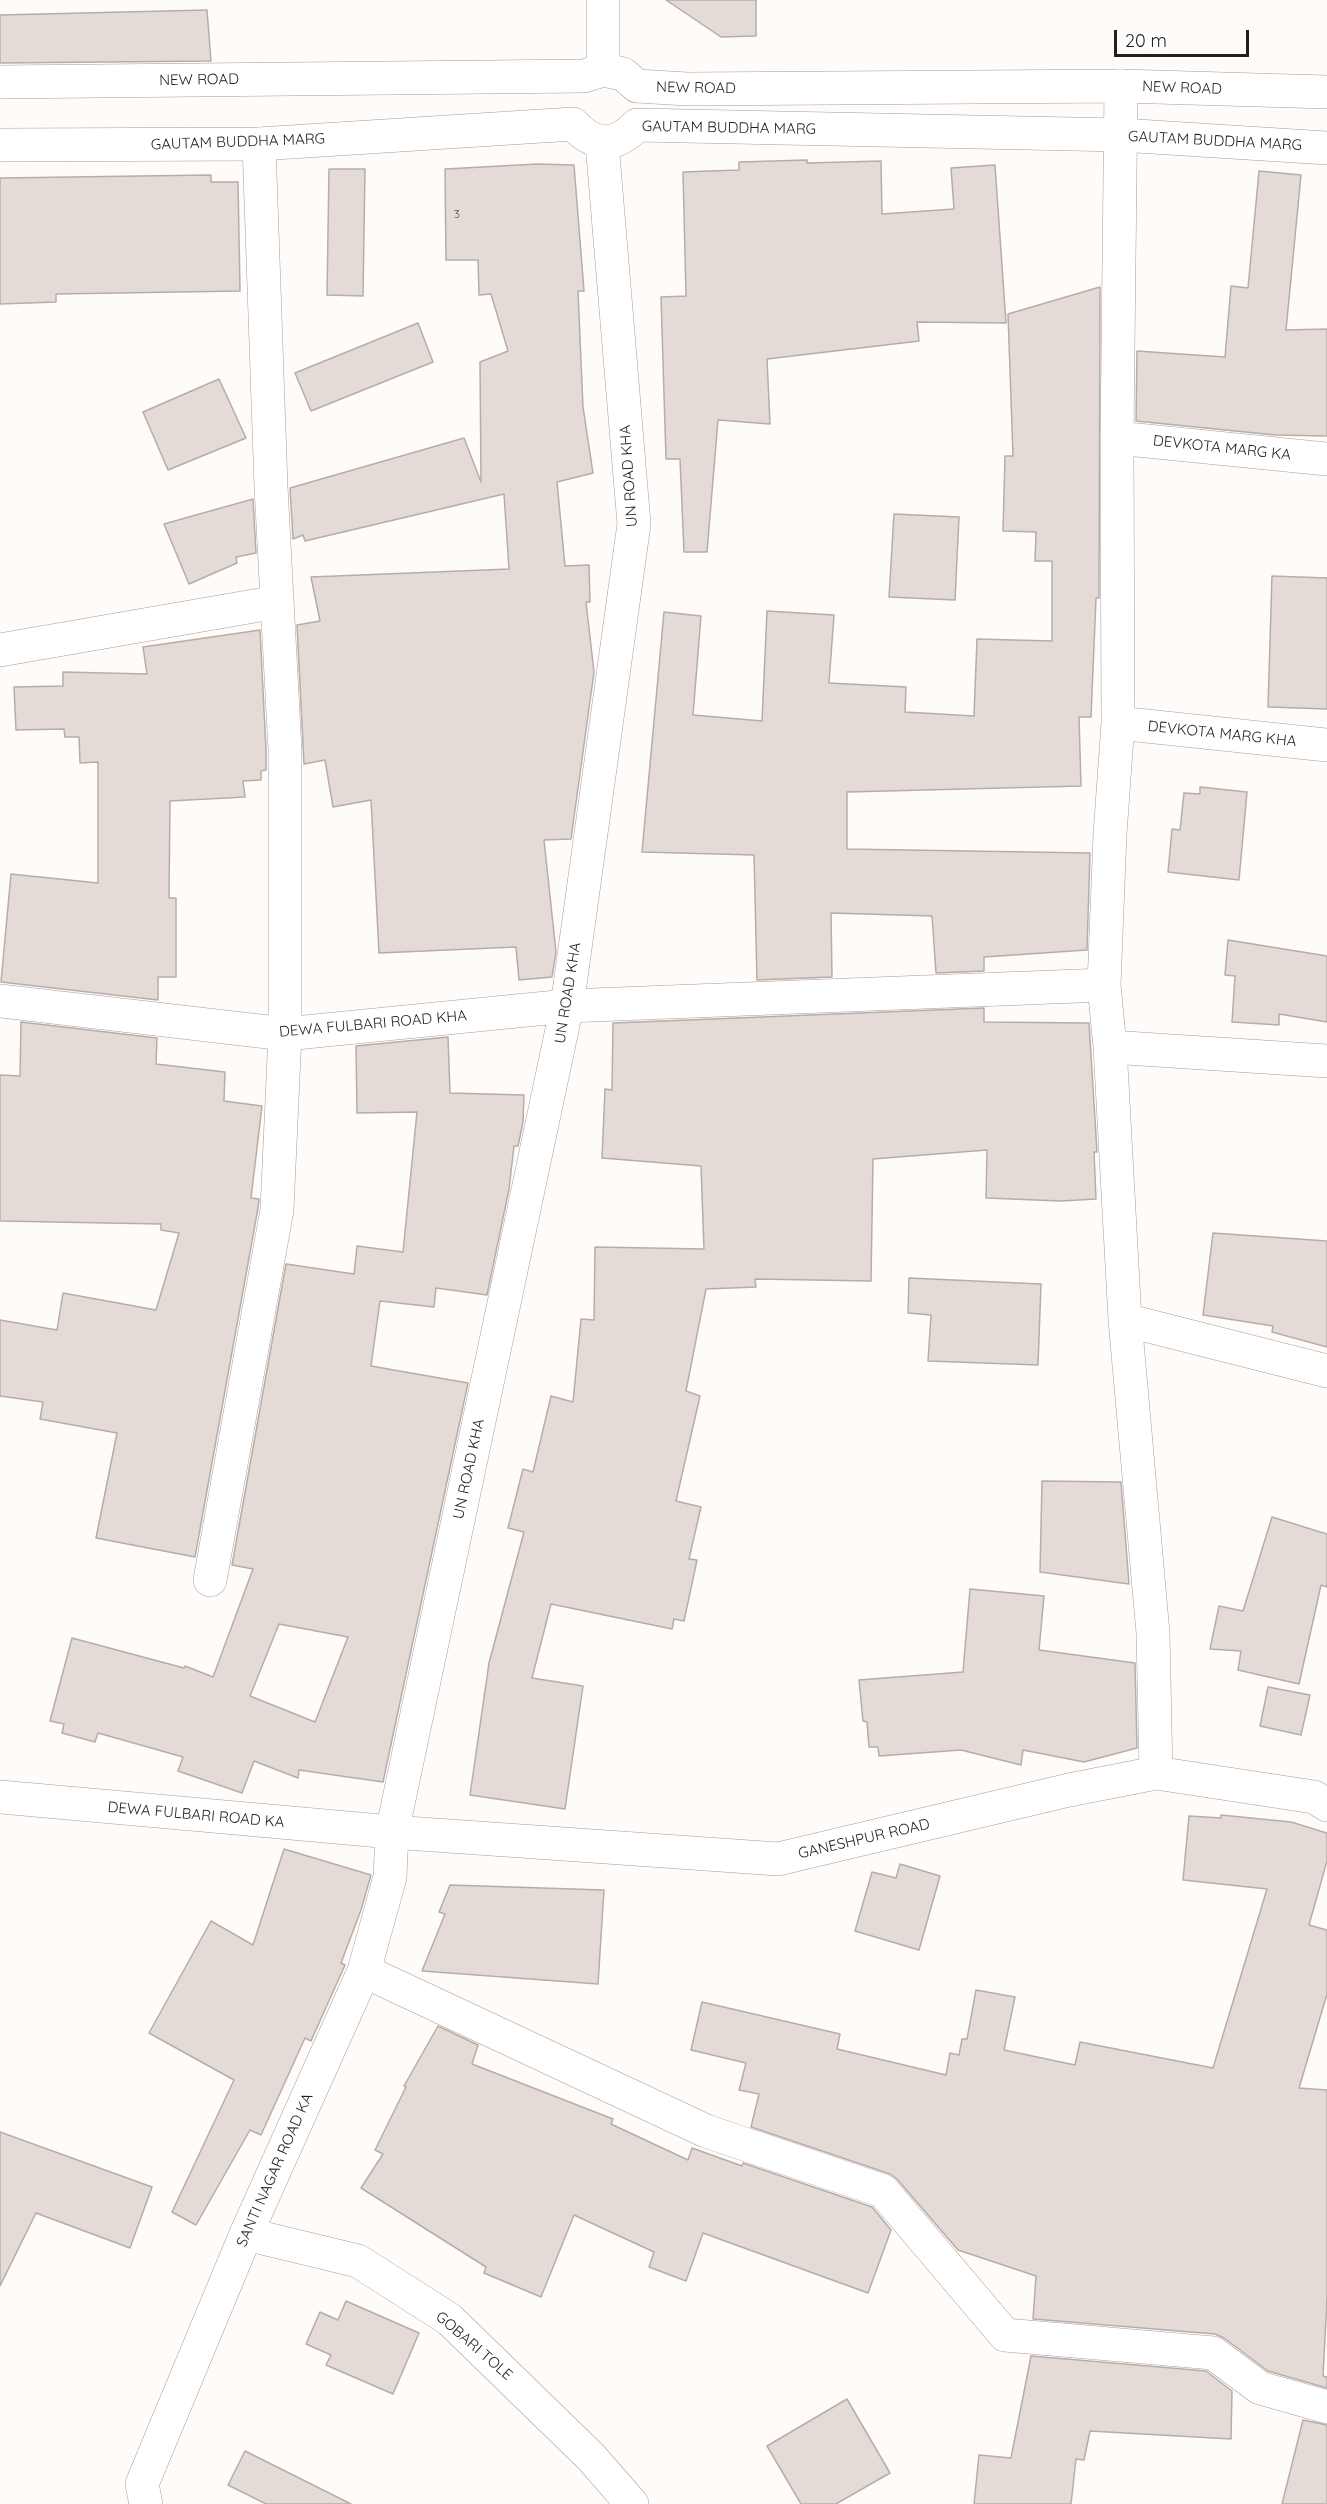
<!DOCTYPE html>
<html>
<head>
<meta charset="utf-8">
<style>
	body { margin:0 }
	#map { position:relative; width:1327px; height:2504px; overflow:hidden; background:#fffbf9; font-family:Quicksand,sans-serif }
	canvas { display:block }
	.scale { position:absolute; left:1114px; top:30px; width:135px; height:27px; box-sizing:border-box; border:3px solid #231f1e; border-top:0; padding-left:8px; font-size:18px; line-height:21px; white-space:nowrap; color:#231f1e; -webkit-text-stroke:4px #fff; paint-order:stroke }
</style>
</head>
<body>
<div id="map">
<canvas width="1327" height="2504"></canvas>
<div class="scale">20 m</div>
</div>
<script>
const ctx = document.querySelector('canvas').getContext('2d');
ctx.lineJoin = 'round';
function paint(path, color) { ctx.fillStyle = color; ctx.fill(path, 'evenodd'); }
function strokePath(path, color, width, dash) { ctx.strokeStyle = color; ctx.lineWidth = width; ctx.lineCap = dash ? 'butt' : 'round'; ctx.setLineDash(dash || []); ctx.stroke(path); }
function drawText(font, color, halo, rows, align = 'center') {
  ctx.font = font + ' Quicksand,sans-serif'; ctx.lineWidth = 5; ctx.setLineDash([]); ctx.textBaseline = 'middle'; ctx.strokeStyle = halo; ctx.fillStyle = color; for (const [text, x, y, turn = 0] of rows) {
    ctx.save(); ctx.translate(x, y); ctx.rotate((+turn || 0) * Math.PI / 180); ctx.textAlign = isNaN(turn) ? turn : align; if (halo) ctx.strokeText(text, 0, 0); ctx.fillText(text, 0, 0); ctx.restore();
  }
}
const building = new Path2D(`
	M666,0H756V36L721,37Z
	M207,10L211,61L0,63V15Z
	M807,160V163L881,161L882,214L954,209L951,168L995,165L1006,323L917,322L919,341L767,359L770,424L718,420L707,552H684L680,459H666L661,297L686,296L683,172L739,170V162Z
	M537,164L574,165L584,291H578L583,407L593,473L557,482L565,566L589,565L590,602H586L594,672L571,839L544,840L556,952L552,977L519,980L516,947L379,953L371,800L333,807L325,760L304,764L297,625L320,621L311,577L509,569L504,494L305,541L303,535L293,539L290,488L464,438L481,482L480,362L508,351L491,294L479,295L478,260H446L445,169Z
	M329,169H365L363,296L327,295Z
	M1259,171L1301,175L1286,330L1327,329V436L1275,435L1136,421L1137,351L1225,357L1231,286L1248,288Z
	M211,175V182H238L240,291L56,294V302L0,304V178Z
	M1100,287L1099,598H1096L1091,717H1079L1081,786L847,792V849L1090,853L1087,950L984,957V971L936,973L932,916L831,913L832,977L757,980L754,855L642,852L664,612L701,616L693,715L762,721L767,611L834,615L829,683L906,687L905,712L974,716L977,639L1052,641V561H1035L1036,532L1003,531L1005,456H1013L1008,314Z
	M418,323L433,362L311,411L295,373Z
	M219,379L246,438L168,470L143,412Z
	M253,499L256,553L236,557L237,563L189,584L164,524Z
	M894,514L959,517L955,600L889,597Z
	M1272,576L1327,578V709L1268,707Z
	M260,630L266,750V770L261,771V780L243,781L245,797L170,801L169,898H176V977H158V1000L1,982L11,874L98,883V762L80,763L79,737H65L64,729L16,730L14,687L63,686V672L147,674L143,647Z
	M1200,787L1247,792L1239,880L1168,872L1172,829L1180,830L1184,793L1200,794Z
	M1228,940L1327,956V1022L1279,1014V1025L1232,1022L1235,976L1225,975Z
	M984,1008V1022L1089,1023L1097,1152H1094L1096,1199L1061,1201L986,1198L987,1150L873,1159L871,1281L755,1279L756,1287L706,1289L686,1391L700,1396L676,1501L701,1507L689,1559L697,1560L684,1621L674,1619L672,1629L551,1604L532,1678L583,1686L565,1809L470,1795L489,1663L524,1532L508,1528L523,1469L533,1472L551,1396L573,1402L581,1319L594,1320L595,1247L704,1249L701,1166L602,1158L605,1089L612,1090L613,1023Z
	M21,1022L157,1038L156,1064L225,1072L224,1101L262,1106L251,1198L259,1199L258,1208L195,1557L96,1538L117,1433L40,1419L43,1402L0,1396V1320L57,1330L63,1293L156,1310L179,1233L161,1230V1224L0,1221V1075L20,1076Z
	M448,1037L450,1093L524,1095L523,1122L518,1146H514L509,1189L487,1295L436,1288L434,1307L380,1301L371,1366L468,1383L383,1782L299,1770L298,1778L254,1761L242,1793L178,1771L183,1757L98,1733L95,1742L62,1733L64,1724L50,1721L72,1638L184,1668L185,1666L213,1677L253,1569L232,1565L286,1264L354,1274L357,1246L403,1252L417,1112L357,1113L356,1046ZM279,1624L348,1637L315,1722L250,1696Z
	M1213,1233L1327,1241V1347L1272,1332L1273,1326L1203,1315Z
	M909,1278L1041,1284L1038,1365L928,1361L931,1315L908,1313Z
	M1042,1481L1121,1482L1129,1584L1040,1572Z
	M1272,1517L1327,1534V1587L1321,1585L1299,1684L1238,1670L1241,1651L1210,1649L1219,1606L1243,1611Z
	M970,1589L1044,1596L1039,1650L1135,1663L1137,1748L1084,1762L1023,1750L1021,1765L961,1750L879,1756L878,1747H869L867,1722L863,1721L859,1680L963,1672Z
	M1268,1687L1310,1695L1301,1735L1260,1726Z
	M1221,1815L1291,1822L1327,1833V1861L1309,1925L1327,1930V1994L1299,2088L1327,2090V2300L1323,2376L1327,2377V2388L1268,2371L1224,2338L1215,2334L1033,2319L1036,2276L958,2250L897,2179L890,2174L751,2127L759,2094L739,2090L746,2063L691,2050L702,2002L840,2034L837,2049L946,2075L950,2053L959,2055L962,2039H967L976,1990L1015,1997L1004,2050L1075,2065L1080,2042L1213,2068L1267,1889L1183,1880L1189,1816L1221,1818Z
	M284,1849L371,1875L361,1910L341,1963L345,1965L311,2041L305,2038L261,2135L250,2130L196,2225L172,2212L234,2080L149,2033L211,1921L253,1945Z
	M900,1864L940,1876L919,1950L855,1931L872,1872L896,1878Z
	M450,1885L604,1890L598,1984L422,1971L445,1914L439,1912Z
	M438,2026L478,2045L472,2064L613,2119L611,2124L688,2160L692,2148L742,2166L743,2163L872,2207L891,2230L868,2293L703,2233L686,2281L649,2267L654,2252L574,2215L541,2297L484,2273L486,2267L361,2188L383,2154L375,2150L406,2087L404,2086Z
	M0,2132L152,2187L130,2248L36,2213L0,2286Z
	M346,2301L419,2333L393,2394L326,2365L331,2355L306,2344L320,2312L338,2320Z
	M1031,2356L1206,2371L1232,2391L1231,2439L1090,2431L1084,2460L1076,2459L1071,2504H974L979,2455L1011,2458Z
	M847,2399L890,2473L836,2504H801L767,2446Z
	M1303,2420L1327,2425V2504H1282Z
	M245,2451L351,2504H266L228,2485Z`);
paint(building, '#e4dad6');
strokePath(building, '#b6ada9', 1.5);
const minor = new Path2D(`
	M603,70V0
	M1121,86L1117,438L1118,723L1110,834L1104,985L1110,1047L1125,1320L1153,1633L1156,1773
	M1117,438L1327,459
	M0,650L277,602
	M1118,723L1327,745
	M0,1001L285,1034L567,1006L1104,985
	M1110,1047L1327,1061
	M1125,1320L1327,1371
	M210,1580L277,1210L285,1034V750L271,487L259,144
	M0,1797L392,1832L778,1859L1069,1790L1156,1773L1314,1797L1327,1805
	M364,1971L706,2131L883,2191L1005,2335L1213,2353L1260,2388L1327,2407
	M246,2234L358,2261L449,2319L591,2457L632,2504
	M146,2504L142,2484L246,2234L364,1971L390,1877L392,1832L567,1006L634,524L602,143`);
const major = new Path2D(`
	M0,82L584,76L603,70L623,74L637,86L687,89L1121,86L1327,92
	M573,124C595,147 615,148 637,125L1121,135L1327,148
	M0,145L259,144L573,124`);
strokePath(minor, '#a69d99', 34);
strokePath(major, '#a69d99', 34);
strokePath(minor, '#fff', 33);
strokePath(major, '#fff', 33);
drawText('12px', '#534e4c', null, [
	["3",457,214]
]);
drawText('15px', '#231f1e', '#fff', [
	["NEW ROAD",199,80,-1],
	["NEW ROAD",696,88,1],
	["NEW ROAD",1182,88,2],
	["GAUTAM BUDDHA MARG",729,128,1],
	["GAUTAM BUDDHA MARG",1215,141,3],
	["GAUTAM BUDDHA MARG",238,142,-2],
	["DEVKOTA MARG KA",1222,448,6],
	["UN ROAD KHA",629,476,-94],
	["DEVKOTA MARG KHA",1222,734,6],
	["UN ROAD KHA",568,993,-81],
	["DEWA FULBARI ROAD KHA",373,1024,-5],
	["UN ROAD KHA",469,1469,-78],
	["DEWA FULBARI ROAD KA",196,1815,5],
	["GANESHPUR ROAD",864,1839,-13],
	["SANTI NAGAR ROAD KA",275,2170,-66],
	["GOBARI TOLE",474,2346,41]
]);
</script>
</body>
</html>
